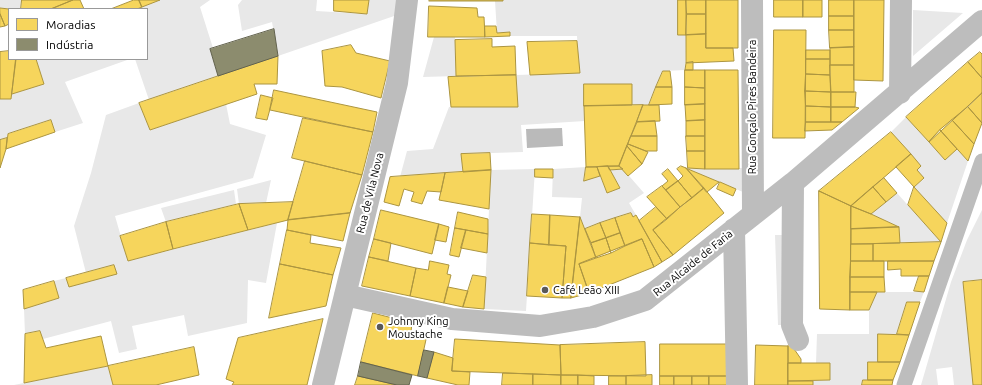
<!DOCTYPE html>
<html>
<head>
<meta charset="utf-8">
<style>
	body { margin:0 }
	#map { position:relative; width:982px; height:385px; overflow:hidden; background:#fff; font-family:Ubuntu,sans-serif }
	canvas { display:block }
	.legend { position:absolute; left:8px; top:8px; width:140px; height:52px; box-sizing:border-box; background:#fff; border:1px solid #999; margin:0; padding:5px 7px; list-style:none; font-size:12px; color:#000 }
	.legend li { display:flex; align-items:center; gap:8px; height:20px }
	.legend b { width:20px; border:1px solid #999 }
</style>
</head>
<body>
<div id="map">
<canvas width="982" height="385"></canvas>
<ul class="legend">
<li><b style="height:11px;background:#f6d55c"></b>Moradias</li>
<li><b style="height:11px;background:#8c8c6e"></b>Indústria</li>
</ul>
</div>
<script>
const ctx = document.querySelector('canvas').getContext('2d');
ctx.lineJoin = 'round';
function paint(path, color) { ctx.fillStyle = color; ctx.fill(path, 'evenodd'); }
function strokePath(path, color, width, dash) { ctx.strokeStyle = color; ctx.lineWidth = width; ctx.lineCap = dash ? 'butt' : 'round'; ctx.setLineDash(dash || []); ctx.stroke(path); }
function drawText(font, color, halo, rows, align = 'center') {
  ctx.font = font + ' Ubuntu,sans-serif'; ctx.lineWidth = 4; ctx.setLineDash([]); ctx.textBaseline = 'middle'; ctx.strokeStyle = halo; ctx.fillStyle = color; for (const [text, x, y, turn = 0] of rows) {
    ctx.save(); ctx.translate(x, y); ctx.rotate((+turn || 0) * Math.PI / 180); ctx.textAlign = isNaN(turn) ? turn : align; if (halo) ctx.strokeText(text, 0, 0); ctx.fillText(text, 0, 0); ctx.restore();
  }
}
paint(new Path2D(`
	M0,0H22L21,9L0,8Z
	M160,0H210L200,7L213,48L210,49L218,76L149,100L135,59H147V9H137Z
	M242,0H317L316,11L367,14L369,0H398L397,15L278,56L272,22L242,31L238,5Z
	M503,0H678V35H686L685,70L663,71L649,105H632V84H584L585,121L521,125L523,152L462,154L463,172L400,177L407,151L433,149L449,107L517,106L516,75L579,73L577,36H510V32L497,33L495,1Z
	M913,10L963,13L913,56Z
	M434,37H455L456,76L423,77Z
	M36,59H130L65,82L83,123L55,132L51,120L8,134L7,138L0,140V99H11L12,94L44,84Z
	M139,103L150,130L226,104L230,124L266,135L253,178L115,216L128,261L277,223L266,283L248,280L247,323L188,336L184,315L132,326L137,349L119,353L111,321L43,339L40,331L25,334L24,309L59,298L54,281L86,273L74,226L91,173L106,115Z
	M906,117L945,160L957,149L968,161L947,223L914,187L924,179L917,170L921,166L891,132Z
	M586,167L584,180L600,176L607,193L620,187L610,170L623,169L644,193L629,203L636,215L633,217L631,213L585,229L580,217L582,198L552,197L553,169Z
	M688,168H742L743,192L688,169Z
	M535,169L526,311L484,309L491,170Z
	M271,180L266,203L239,204L237,189Z
	M234,190L236,204L166,222L161,208Z
	M897,193L941,242L900,243L899,227L871,214Z
	M982,210V280L963,282L973,385H954L952,367L936,369L938,385H921L951,282L967,240Z
	M775,235H782L785,325H778Z
	M877,292H924L920,302L907,303L897,334H878V362L868,363V380H863L862,385H813V381L830,380V363H816L817,334H869V310Z
	M108,366L113,385H14L24,383Z`), '#e8e8e8');
paint(new Path2D(`
	M562,128L563,146L527,148L526,129Z`), '#bababa');
const homes = new Path2D(`
	M22,0H73L51,9H21Z
	M73,0H80L84,9H51Z
	M134,0H139L142,7L137,9H111Z
	M139,0H160L142,7Z
	M334,0H369L367,14L334,11Z
	M430,0H503V1H429Z
	M678,0H686V35H678Z
	M686,0H706V14H687Z
	M706,0H738V48H706Z
	M774,0H803V17H774Z
	M803,0H822V17H803Z
	M829,0H854V16H829Z
	M854,0H884L883,81L854,80Z
	M429,6L477,8L478,17H484L485,37H428Z
	M0,8L9,9V24L5,26L0,14Z
	M0,14L5,26L0,27Z
	M687,14H706V34L686,35Z
	M829,16H854V30H829Z
	M485,26H496L497,33L510,32V36L485,37Z
	M774,30H806L805,138H773Z
	M829,30H854V47L830,48Z
	M706,34V48H733L734,61L686,63V35Z
	M492,39V47L515,46L516,75L456,76L455,40Z
	M577,41L580,73L530,75L527,42Z
	M351,45L356,53L390,61L381,98L342,87L325,86L322,51Z
	M854,47V65H830V48Z
	M806,50H830V59H806Z
	M9,51V59H16L11,99H0V52Z
	M980,52L982,54V78L968,62Z
	M278,56L277,84H254L257,94L150,130L139,103Z
	M16,59H36L44,84L12,94Z
	M806,59H830V75L806,74Z
	M693,62V70H685L686,63Z
	M968,62L982,78V93L929,142L906,117Z
	M830,65H854V92H831Z
	M685,70H705V88L685,87Z
	M705,70H738L739,169H705Z
	M663,71H670L672,87H656Z
	M806,74L830,75L831,92L805,91Z
	M516,75L518,107H451L448,77Z
	M584,84H632V105L584,106Z
	M656,87H672V104L649,105Z
	M685,87L705,88V104L685,105Z
	M274,90L377,112L373,132L270,110Z
	M805,91L831,92V107L806,106Z
	M831,92H856L855,107H831Z
	M982,93V123L968,107Z
	M261,95L273,98L267,120L256,118Z
	M705,104V120L686,121L685,105Z
	M643,105L619,166L586,167L584,106Z
	M643,105H659L660,121L637,122Z
	M806,106L831,107V122H806Z
	M831,107H855L859,108L842,122H831Z
	M968,107L982,123L974,144L952,120Z
	M303,118L373,132L362,175L292,158Z
	M51,120L55,132L6,149L8,134Z
	M705,120V136H686V121Z
	M952,120L974,144L968,161L940,130Z
	M655,121L657,136H631L637,122Z
	M806,122H842L832,130L805,131Z
	M940,130L957,149L945,160L929,142Z
	M891,132L911,154L851,206L819,191Z
	M631,136H657V151H646L628,144Z
	M686,136H705V151H687Z
	M7,138L6,149L0,168V140Z
	M628,144L648,152L642,164L627,146Z
	M627,146L642,164L628,176L619,166Z
	M687,151H705V169L688,168Z
	M490,153L491,170L463,172L461,154Z
	M911,154L921,166L917,170L924,178L914,187L896,167Z
	M305,161L362,175L350,213L288,220Z
	M608,166L620,188L607,193L597,167Z
	M608,166H619L623,169L610,170Z
	M681,166L686,168L704,188L692,198L678,181L683,176L677,169Z
	M586,167H597L600,176L584,181Z
	M686,168L688,169L719,182L707,192Z
	M535,169H553V178L535,177Z
	M668,169L678,181L666,190L662,186L668,181L662,174Z
	M491,170L489,209L439,200L445,173Z
	M445,173L441,192L427,191L422,204L411,201L414,192L404,189L399,206L384,202L390,177Z
	M884,178L897,193L886,202L873,187Z
	M678,181L692,198L680,207L666,190Z
	M720,182L736,189L733,196L717,189Z
	M662,186L680,207L667,219L647,197Z
	M873,187L886,202L871,214L851,206Z
	M914,187L947,223L941,242L908,205Z
	M704,188L724,213L673,255L653,230Z
	M819,191L851,206L850,310L820,309Z
	M293,202L288,220L248,230L239,204Z
	M239,204L248,230L173,249L166,222Z
	M851,206L871,214L899,227L851,229Z
	M656,207L667,219L653,230L673,255L662,262L639,221Z
	M381,210L439,224L432,254L374,239Z
	M458,212L488,219V234L455,228Z
	M350,213L343,241L287,230L288,220Z
	M631,213L633,217L636,215L662,262L654,267L642,239L625,246L615,218Z
	M532,214L550,215L549,245L530,243Z
	M550,215L580,217L571,298H562L566,246L549,245Z
	M580,217L596,258L579,264L589,293L571,298Z
	M615,218L620,233L606,238L600,223Z
	M166,222L173,249L128,261L120,236Z
	M600,223L606,238L591,243L585,229Z
	M439,224L449,227L446,242L435,240Z
	M899,227L900,243L851,244V229Z
	M455,228L466,230L459,257L450,255Z
	M287,230L311,235L310,243L341,248L333,275L280,264Z
	M466,230L488,234L487,253L461,248Z
	M620,233L625,246L611,253L606,238Z
	M606,238L611,253L596,258L591,243Z
	M374,239L391,243L388,261L369,257Z
	M642,239L654,267L589,293L579,264Z
	M941,242L934,261H873V244Z
	M530,243L566,246L562,298L527,296Z
	M851,244H873V261H851Z
	M369,257L416,268L410,296L362,286Z
	M430,261L449,265L447,274L451,275L444,303L410,296L416,268L428,270Z
	M851,261H884V277H850Z
	M888,261H934L929,276H901V269L888,270Z
	M280,264L333,275L326,306L269,318Z
	M114,265L117,274L69,287L66,278Z
	M473,275L486,277L484,309L463,307Z
	M919,276H929L924,292L914,291Z
	M850,277H884L885,292H850Z
	M982,280V385H973L963,282Z
	M54,281L59,298L24,309L23,290Z
	M448,287L468,291L463,307L444,303Z
	M850,292H877L869,310H850Z
	M907,302H920L909,335L897,334Z
	M373,313L412,323L411,332L427,335L418,376L361,362Z
	M323,319L307,385H232L234,382L226,379L238,338Z
	M40,331L46,348L101,336L108,366L24,383L25,334Z
	M878,334L909,335L900,362H878Z
	M455,339L560,345L561,375L452,371Z
	M645,342L646,376L561,375L560,345Z
	M790,343L801,359V363H788V346Z
	M660,344H727V376H660Z
	M756,345L788,346V385H755Z
	M194,347L199,375L156,385H113L108,366Z
	M434,352L453,358L452,371L470,372L469,385H458L427,378Z
	M868,362H900L893,380H868Z
	M788,363H830V380L788,381Z
	M503,373L533,374V385H502Z
	M533,374L561,375V385H533Z
	M561,375H578V385H561Z
	M578,375L594,376V385H578Z
	M652,375V385H626V376Z
	M358,376L397,385H355Z
	M609,376H626V385H609Z
	M660,376H674V385H660Z
	M674,376H692V385H674Z
	M692,376H709V385H692Z
	M709,376H727V385H709Z
	M863,380H893L892,385H862Z
	M788,381H813V385H788Z`);
paint(homes, '#f6d55c');
strokePath(homes, '#ac9540', 1);
const industry = new Path2D(`
	M274,29L278,56L218,76L210,49Z
	M424,350L434,352L427,378L418,376Z
	M361,362L412,375L409,385H397L358,376Z`);
paint(industry, '#8c8c6e');
strokePath(industry, '#62624d', 1);
strokePath(new Path2D(`
	M904,385L982,161`), '#bdbdbd', 15);
strokePath(new Path2D(`
	M752,0L753,213
	M900,93L901,0
	M793,183L792,325L798,340
	M734,229L737,385
	M345,295L452,319L540,326L593,317L645,300L793,183L982,21
	M323,385L397,83L407,0`), '#bdbdbd', 22);
for (const [x, y, r, color] of [
	[545,290,4,"#595959"],
	[380,327,4,"#595959"]
]) { const dot = new Path2D(); dot.arc(x, y, r, 0, 2 * Math.PI); ctx.fillStyle = color; ctx.fill(dot); strokePath(dot, '#fff', 1.5); }
drawText('11px', '#000', '#fff', [
	["Rua Gonçalo Pires Bandeira",752,107,-90],
	["Rua de Vila Nova",370,193,-76],
	["Rua Alcaide de Faria",693,263,-39]
]);
drawText('11px', '#000', '#fff', [
	["Café Leão XIII",553,290],
	["Johnny King",388,321],
	["Moustache",388,334]
], 'left');
</script>
</body>
</html>
